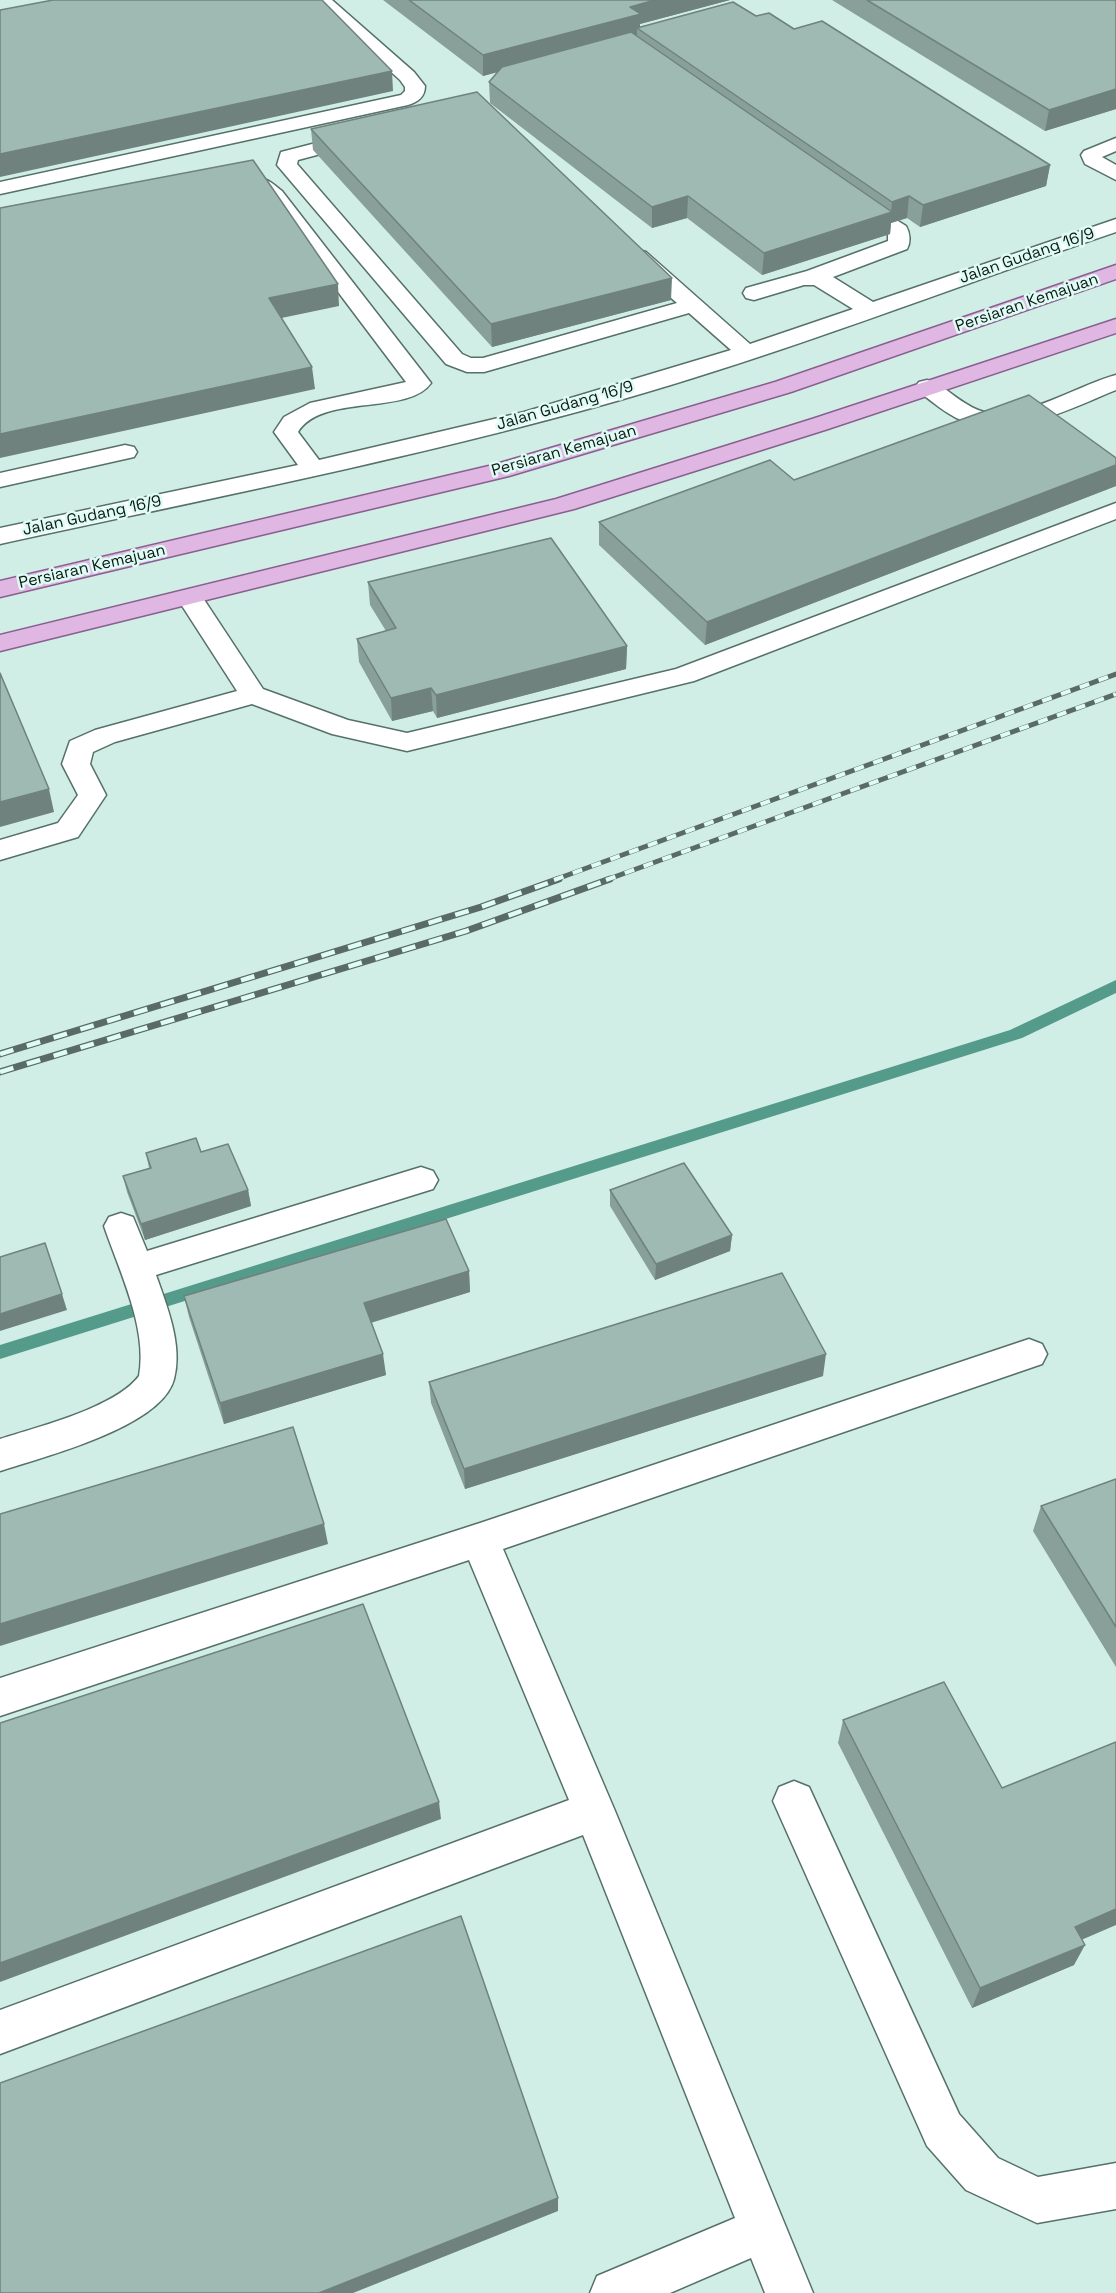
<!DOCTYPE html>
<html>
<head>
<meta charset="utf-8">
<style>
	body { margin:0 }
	canvas { display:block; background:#d1eee6 }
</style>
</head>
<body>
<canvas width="1116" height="2293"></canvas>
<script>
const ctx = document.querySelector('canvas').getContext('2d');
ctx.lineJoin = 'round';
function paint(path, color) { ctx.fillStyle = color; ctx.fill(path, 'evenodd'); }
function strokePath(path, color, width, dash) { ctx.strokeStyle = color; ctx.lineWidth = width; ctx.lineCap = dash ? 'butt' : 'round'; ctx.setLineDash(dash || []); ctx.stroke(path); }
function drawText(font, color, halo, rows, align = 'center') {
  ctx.font = font + ' "Space Grotesk",sans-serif'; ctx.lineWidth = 5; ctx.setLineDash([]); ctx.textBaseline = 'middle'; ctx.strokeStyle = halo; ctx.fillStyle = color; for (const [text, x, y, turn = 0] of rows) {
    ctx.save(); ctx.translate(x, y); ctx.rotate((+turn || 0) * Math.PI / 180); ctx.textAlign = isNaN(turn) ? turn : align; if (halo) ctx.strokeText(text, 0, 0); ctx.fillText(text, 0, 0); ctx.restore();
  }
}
paint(new Path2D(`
	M1116,980V993L1022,1038L0,1359V1345L1010,1030Z`), '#549b8c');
const minor = new Path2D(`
	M312,0H332L414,72L425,86C425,97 418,102 408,105L0,194V182L401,95L405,91V87L400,80Z
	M355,133L362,135L365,139L362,143L298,160L297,164L462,354L471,358H483L677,303L630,262L627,257L630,252L638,250L646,252L750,344L853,309L814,285H804L754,300L746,298L743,293L746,288L807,271L888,241V234L847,206L844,202L847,198L854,196L861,198L906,226C910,233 911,242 907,249L833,277L873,302L1116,219V232C948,289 783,354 613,402C411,459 206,499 0,544V528L298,465L274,432L284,417L310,403L406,382L268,199L248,183L251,179C264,175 272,183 282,191L431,383C408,416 322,393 298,432L319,460L524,412L731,350L689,313L484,372H467L446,364L277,165L281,152Z
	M1116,138V151L1102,157L1116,165V180L1085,164L1081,155L1084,151Z
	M1116,375V390C1069,409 1012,440 961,420C946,414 932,401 919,392L915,387L919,382L927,380L935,382C949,391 963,404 978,410C1018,425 1077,385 1116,375Z
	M125,445L134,447L137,452L134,457L0,487V473Z
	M1116,503V519L694,681L407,751L332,734L252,704L115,742L93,752L90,764L106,795L78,837L0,860V840L58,823L78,795L62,764L70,741L95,730L237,691L177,598L181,592L190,590L199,592L263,689L348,720L407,733L676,669Z
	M421,1167L433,1171L438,1180L433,1189L156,1275C167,1306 183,1346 174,1379C162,1427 43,1457 0,1471V1439C37,1427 115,1408 139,1376C148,1329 119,1270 104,1226L109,1217L121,1213L133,1217L147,1251Z
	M1029,1339L1042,1344L1047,1354L1042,1364L503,1549L615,1811L813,2293H765L751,2258L670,2293H590L597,2276L735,2218L583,1835L0,2054V2010L569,1800L469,1560L0,1716V1678L480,1523Z
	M794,1781L809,1787L959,2114L998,2158L1038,2177L1116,2163V2209L1037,2223L966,2190L927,2146L773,1801L779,1787Z`);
const major = new Path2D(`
	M1116,265V279L791,392L509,476L0,597V581L493,465L775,382Z
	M1116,319V333L828,429L574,509L0,651V635L556,499L812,419Z`);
strokePath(minor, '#56706a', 3);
strokePath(major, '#88608e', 3);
paint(minor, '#fff');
paint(major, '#dfb7e2');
const railFar1 = new Path2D(`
	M554,880L1116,674
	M606,880L1116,694`);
const rail = new Path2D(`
	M0,1054L481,907L559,879
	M0,1072L466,931L610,879`);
strokePath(railFar1, '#5a6b67', 5);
strokePath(rail, '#5a6b67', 7);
strokePath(railFar1, '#defbf4', 4, [10]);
strokePath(rail, '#defbf4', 4.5, [14]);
paint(new Path2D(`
	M383,0H730L640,24V27L756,16L794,29L1050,165L1046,186L920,227L907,218L891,223L890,234L762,275L687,218L652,228L490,103L489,82L497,72L483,76Z
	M832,0H1116V109L1045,131Z
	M311,129L671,300L492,347L313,150Z
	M1116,458V486L705,645L599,545V522L794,480Z
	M368,582L627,646L626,669L437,718L433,711L392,721L359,662L357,639L386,631L370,605Z
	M201,1152L248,1190L251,1206L145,1240L127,1192L123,1176L149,1168L146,1153Z
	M610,1190L732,1235L730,1251L655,1280L610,1206Z
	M469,1271L470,1292L371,1323L386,1375L224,1424L189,1317L184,1296Z
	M823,1376L465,1489L431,1403L429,1382Z
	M1116,1479V1667L1033,1531L1041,1506Z
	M843,1720L1082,1940L1074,1965L972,2008L838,1743Z`), '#89a09a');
paint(new Path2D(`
	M655,0H730L640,24V30L637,28V35L483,76V55L630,7Z
	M392,71L393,91L0,177V154Z
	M1116,89V109L1045,131L1049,110Z
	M1050,165L1046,186L920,227L923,205Z
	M688,196L687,218L652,228V207Z
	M909,196L907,218L891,223L890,234L762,275L764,253L891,213L892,202Z
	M672,278L671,300L492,347L491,324Z
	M338,284L339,306L272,320L269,298Z
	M312,367L315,389L0,458V434Z
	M1116,465V486L705,645L707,622Z
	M627,646L626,669L437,718L436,695Z
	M431,688L433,711L392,721L391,698Z
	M49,789L54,812L0,827V802Z
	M248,1190L251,1206L145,1240L141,1224Z
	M732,1235L730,1251L655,1280L656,1264Z
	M469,1271L470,1292L366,1324L364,1303Z
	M62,1294L67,1310L0,1331V1314Z
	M383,1354L386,1375L224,1424L220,1403Z
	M826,1354L823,1376L465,1489L464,1469Z
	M324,1524L328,1544L0,1646V1624Z
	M439,1802L441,1819L0,1982V1963Z
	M1116,1909V1925L1065,1947L1075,1927Z
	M1085,1945L1074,1965L972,2008L980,1988Z
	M558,2198V2211L353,2293H319Z`), '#6f827d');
const building = new Path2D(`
	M53,0H322L392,71L0,154V10Z
	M409,0H655L630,7L641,14L483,55Z
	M867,0H1116V89L1049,110Z
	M733,2L756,16L769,13L794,29L822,21L1050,165L923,205L909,196L892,202L637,28Z
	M631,32L892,212L764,253L688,196L652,207L489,82L502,67Z
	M477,92L672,278L491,324L311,129Z
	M253,160L338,284L269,298L312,367L0,434V208Z
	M1029,395L1116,458V465L707,622L599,522L770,460L794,480Z
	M551,538L627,646L436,695L431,688L391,698L357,639L396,628L368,582Z
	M0,673L49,789L0,802Z
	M196,1138L201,1152L228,1144L248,1190L141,1224L123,1176L151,1168L146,1153Z
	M684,1163L732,1235L656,1264L610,1190Z
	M446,1219L469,1271L364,1303L383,1354L220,1403L184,1296Z
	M45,1243L62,1294L0,1314V1257Z
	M782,1273L826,1354L464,1469L429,1382Z
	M293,1427L324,1524L0,1624V1514Z
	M1116,1479V1627L1041,1506Z
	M363,1604L439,1802L0,1963V1723Z
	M944,1682L1002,1788L1116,1742V1909L1075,1927L1085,1945L980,1988L843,1720Z
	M461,1916L558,2198L319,2293H0V2083Z`);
paint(building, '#9fbab3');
strokePath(building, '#6f827d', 1.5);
drawText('16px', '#0e1816', '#defbf4', [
	["Jalan Gudang 16/9",1027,256,-19],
	["Persiaran Kemajuan",1027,303,-19],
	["Jalan Gudang 16/9",565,406,-16],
	["Persiaran Kemajuan",564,451,-16],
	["Jalan Gudang 16/9",92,516,-12],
	["Persiaran Kemajuan",92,567,-13]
]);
</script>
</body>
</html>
